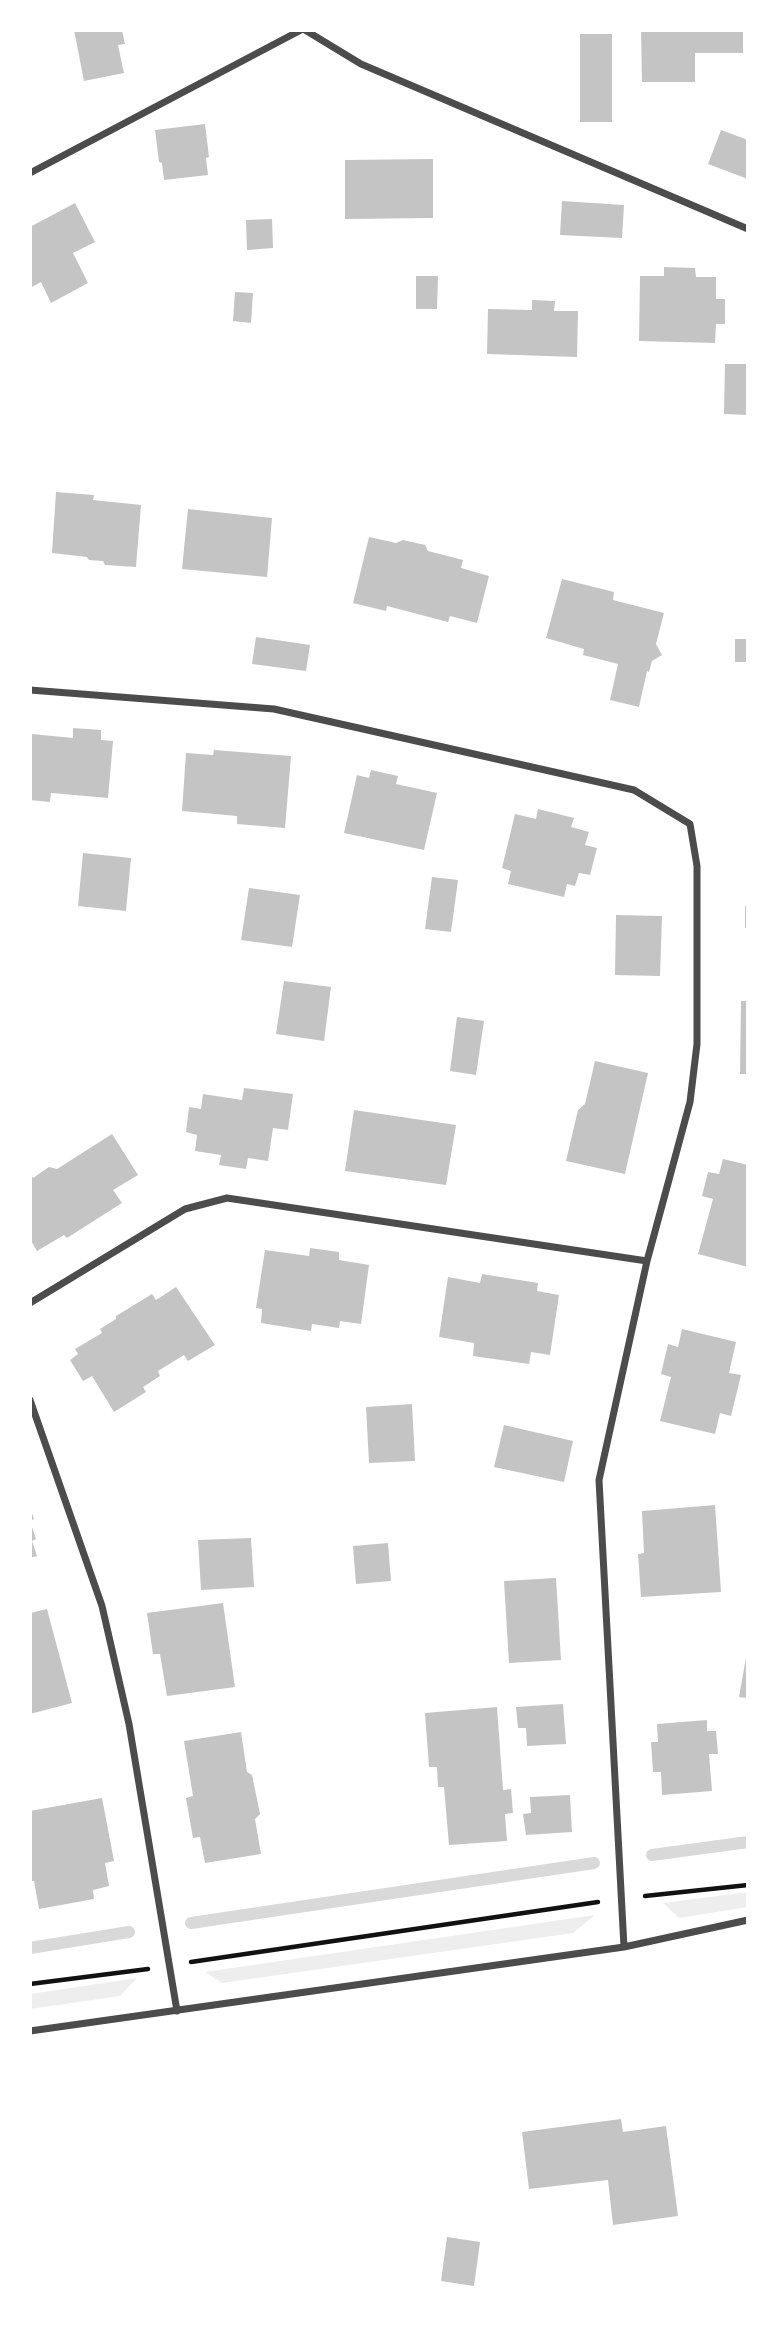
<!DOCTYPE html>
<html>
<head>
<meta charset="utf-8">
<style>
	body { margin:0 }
	#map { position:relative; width:778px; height:2344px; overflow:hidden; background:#fff; font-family:"Times New Roman",serif }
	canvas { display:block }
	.frame { position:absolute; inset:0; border:32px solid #fff; pointer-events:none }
</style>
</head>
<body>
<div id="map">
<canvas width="778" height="2344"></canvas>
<div class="frame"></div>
</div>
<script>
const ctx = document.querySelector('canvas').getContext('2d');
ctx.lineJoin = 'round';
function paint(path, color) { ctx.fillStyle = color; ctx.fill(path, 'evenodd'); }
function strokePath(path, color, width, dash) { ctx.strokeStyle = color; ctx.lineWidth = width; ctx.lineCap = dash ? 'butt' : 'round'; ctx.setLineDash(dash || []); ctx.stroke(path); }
paint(new Path2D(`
	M748,1892V1907L679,1918L663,1903Z
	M595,1915L573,1933L222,1983L205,1972Z
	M137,1978L120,1996L30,2009V1994Z`), '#eee');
strokePath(new Path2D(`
	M652,1855L748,1842
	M191,1923L594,1863
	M30,1948L129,1932`), '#d9d9d9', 12);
paint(new Path2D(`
	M74,30H122L125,44L118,45L124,73L84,81Z
	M641,30H743V53H695V82H642Z
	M580,34H612V122H580Z
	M205,124L209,157L206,158L208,175L164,180L162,163L159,162L155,130Z
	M721,130L748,140V179L708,164Z
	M433,159V218L345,219V160Z
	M562,201L624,205L622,238L560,235Z
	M75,203L95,242L73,253L88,283L51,303L41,282L30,288V227Z
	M272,219L273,248L247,250L246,220Z
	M664,267L695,268L696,277H716V299H725V324H716L715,343L639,341L640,276H664Z
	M416,276H438L437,309H416Z
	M235,292L253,293L251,323L233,321Z
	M532,300L555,301L554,311H578L577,357L487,354L488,309L532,310Z
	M725,364H748V415L724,414Z
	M56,492L94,495L93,500L141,505L136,567L105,565L103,561L89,560L87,557L52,553Z
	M188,509L272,518L267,577L182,569Z
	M369,537L396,543L403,540L425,545L428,551L463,560L461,568L489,576L477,623L450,616L448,622L387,606L386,611L353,603Z
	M562,579L614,592L613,600L664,613L656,644L662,655L652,661L649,672L647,671L639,707L610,700L618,664L583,655L584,649L546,638Z
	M256,637L310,645L306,671L252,664Z
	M735,639H748V662H735Z
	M73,728L101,730V740L113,741L108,798L51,793L50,802L30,800L32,734L73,738Z
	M214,750L291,756L285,828L237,824V816L182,811L186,753L213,755Z
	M371,770L398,776L396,784L437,793L424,850L344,833L357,775L369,778Z
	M538,809L574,818L571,827L589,832L585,845L597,848L590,875L579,873L575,886L567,884L564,897L508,884L511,871L502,868L515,814L536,819Z
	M83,853L131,858L126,911L78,906Z
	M432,877L458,880L451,932L425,929Z
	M249,888L300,895L292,947L241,940Z
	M745,906H748V928H745Z
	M616,915L662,916L660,976L615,975Z
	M284,981L331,987L324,1041L276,1034Z
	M741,1001H748V1074H740Z
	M457,1017L484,1021L476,1075L450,1071Z
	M595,1061L648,1073L625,1174L566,1161L578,1110L585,1104Z
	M244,1088L293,1094L288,1130L273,1128L268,1161L248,1158L246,1169L219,1165L221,1155L195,1151L197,1135L186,1132L189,1107L201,1109L203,1094L242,1100Z
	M354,1110L456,1125L446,1185L345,1171Z
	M112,1134L138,1175L113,1190L122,1203L67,1238L64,1235L37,1251L30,1239V1174L33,1178L49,1167L57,1169Z
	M723,1159L748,1165V1267L698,1254L713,1199L702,1196L708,1172L719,1174Z
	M310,1248L339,1252V1260L369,1265L361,1324L340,1321L339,1328L312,1324L311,1331L261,1323L262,1309L256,1308L265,1250L309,1256Z
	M482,1274L538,1283L537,1291L559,1295L550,1355L531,1352L529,1364L473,1356L474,1343L439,1337L448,1277L480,1283Z
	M176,1287L215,1345L188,1361L184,1355L158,1371L160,1376L143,1387L146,1392L114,1412L92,1376L83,1381L70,1360L78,1354L75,1349L102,1333L100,1329L116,1319V1316L152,1294L156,1300Z
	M682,1329L736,1342L729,1373L741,1375L731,1416L720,1413L715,1434L660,1421L671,1377L661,1374L668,1344L678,1347Z
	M412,1404L415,1461L369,1463L366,1407Z
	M504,1425L573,1441L564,1482L494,1467Z
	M715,1505L721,1592L641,1597L638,1554L644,1553L642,1511Z
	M30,1507L34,1519L30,1521L36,1539L32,1541L37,1556L30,1558Z
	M251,1538L254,1587L201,1590L198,1540Z
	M388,1543L391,1581L356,1584L353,1546Z
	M556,1578L561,1660L509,1663L504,1581Z
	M223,1603L235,1687L167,1696L160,1654H153L147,1613Z
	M47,1609L72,1703L30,1714V1613Z
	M747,1652H748V1698L739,1697Z
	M563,1704L566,1744L527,1746L526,1728H518L516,1707Z
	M497,1707L503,1790L511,1789L513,1813L505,1814L507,1841L449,1845L444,1787H438L437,1767H429L425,1713Z
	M707,1720V1731H716L718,1754H709L712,1791L662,1795L661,1772H653L651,1742H658L657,1724Z
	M241,1732L247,1772L252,1775L260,1814L255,1819L261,1854L205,1863L200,1837L193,1838L186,1798L193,1796L184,1741Z
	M570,1795L572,1832L526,1835L523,1814L531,1813L530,1797Z
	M102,1798L114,1861L105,1863L109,1886L93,1890L94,1899L39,1909L34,1881H30V1811Z
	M621,2119L623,2132L666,2126L678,2216L613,2225L608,2180L529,2189L522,2132Z
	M447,2237L480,2242L474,2286L441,2281Z`), '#c4c4c4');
strokePath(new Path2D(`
	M645,1896L748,1885
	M191,1962L598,1902
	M30,1984L148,1969`), '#111', 4.5);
strokePath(new Path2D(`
	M305,30L361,64L748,229
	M30,173L301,30
	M30,690L274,709L634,790L690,824L697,866V1044L690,1102L647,1261L599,1480L624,1947
	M30,1303L185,1209L227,1198L647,1261
	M30,1400L102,1606L129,1724L177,2011
	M30,2031L624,1947L748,1920`), '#4c4c4c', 7);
</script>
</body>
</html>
